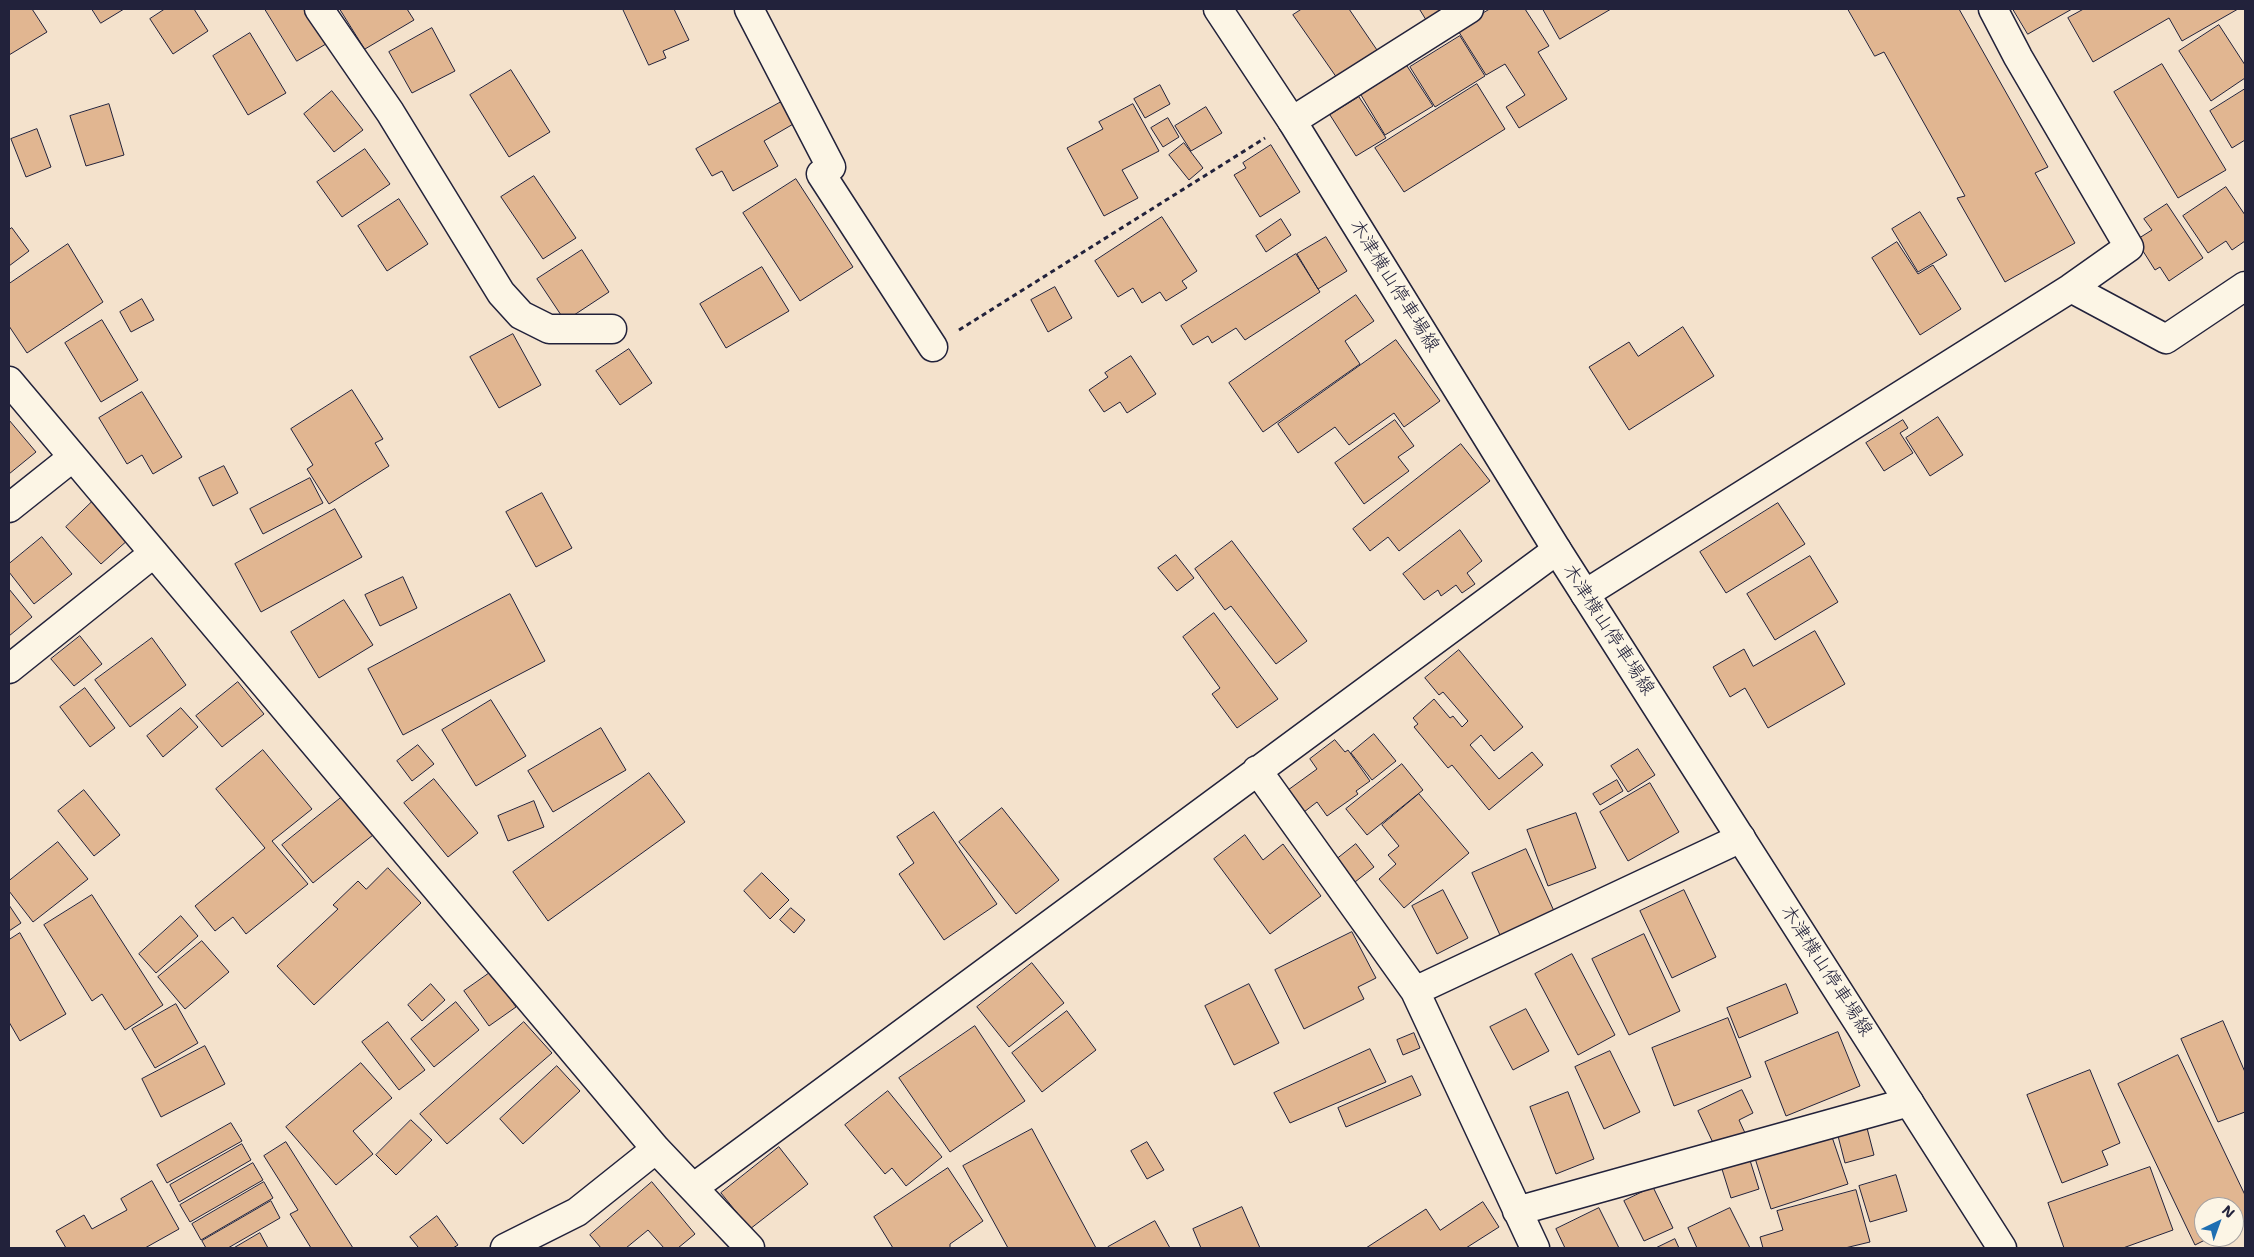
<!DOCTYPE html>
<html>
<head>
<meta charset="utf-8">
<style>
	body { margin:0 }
	#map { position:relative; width:2254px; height:1257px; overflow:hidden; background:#f4e2cc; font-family:"Shantell Sans",sans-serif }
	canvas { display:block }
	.frame { position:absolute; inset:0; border:10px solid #22223b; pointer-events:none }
	.north { position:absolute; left:2194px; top:1197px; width:50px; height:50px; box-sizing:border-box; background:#fcf5e5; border:1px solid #a5a1a1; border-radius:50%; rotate:42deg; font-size:14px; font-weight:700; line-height:20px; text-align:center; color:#22223b }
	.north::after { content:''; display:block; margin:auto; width:18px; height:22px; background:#1f6fb2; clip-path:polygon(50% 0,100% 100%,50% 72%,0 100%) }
</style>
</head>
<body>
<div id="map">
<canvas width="2254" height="1257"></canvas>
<div class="frame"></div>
<div class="north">N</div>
</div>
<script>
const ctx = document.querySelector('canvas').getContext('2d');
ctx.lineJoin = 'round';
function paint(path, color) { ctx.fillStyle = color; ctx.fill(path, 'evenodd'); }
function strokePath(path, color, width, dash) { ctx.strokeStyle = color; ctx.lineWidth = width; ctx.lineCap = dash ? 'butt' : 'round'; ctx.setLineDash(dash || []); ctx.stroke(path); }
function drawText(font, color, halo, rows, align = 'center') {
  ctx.font = font + ' "Shantell Sans","Klee One",sans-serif'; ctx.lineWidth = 4; ctx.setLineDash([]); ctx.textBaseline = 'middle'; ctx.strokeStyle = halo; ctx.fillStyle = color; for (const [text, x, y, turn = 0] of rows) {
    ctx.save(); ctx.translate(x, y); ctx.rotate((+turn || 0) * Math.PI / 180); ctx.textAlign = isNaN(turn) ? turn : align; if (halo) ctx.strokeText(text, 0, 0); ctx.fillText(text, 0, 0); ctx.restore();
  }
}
const building = new Path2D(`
	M9,9H32L47,32L9,55Z
	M92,9H124L101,23Z
	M165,9H194L208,31L173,54L150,19Z
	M265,9H311L331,41L297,61Z
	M340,9H407L414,20L365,49Z
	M623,9H674L689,40L663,51L666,58L649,65Z
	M1302,9H1349L1377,50L1337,78L1293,15Z
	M1421,9H1462L1431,28L1420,10Z
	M1490,9H1525L1549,46L1538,52L1567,99L1519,128L1506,107L1525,95L1505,64L1486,75L1457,29Z
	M1543,9H1611L1560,39Z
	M1848,9H1959L2048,167L2035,173L2075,243L2005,282L1957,198L1965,196L1884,52L1875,56Z
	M2013,9H2072L2028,34Z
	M2084,9H2238L2182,41L2169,18L2093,62L2068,18Z
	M2219,25L2245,65V78L2211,101L2179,51Z
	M432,28L455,71L412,93L389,52Z
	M250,33L286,93L248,115L213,56Z
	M1460,36L1485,76L1435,107L1410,67Z
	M2162,64L2226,170L2178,198L2114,92Z
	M1407,66L1433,106L1385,135L1361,95Z
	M511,70L550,132L509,157L470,95Z
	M1477,84L1505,129L1404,192L1375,148Z
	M1160,85L1170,104L1145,118L1134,99Z
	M2245,89V140L2232,148L2210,111Z
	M332,91L363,130L334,152L304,114Z
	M1359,97L1386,138L1356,156L1330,115Z
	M783,101L795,123L764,141L778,166L733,191L722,171L712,176L696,149Z
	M109,104L124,155L86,166L70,116Z
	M1133,104L1159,151L1122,170L1138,198L1104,216L1067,148L1103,129L1099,122Z
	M1206,107L1222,133L1191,151L1175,126Z
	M1168,118L1179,137L1163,147L1151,128Z
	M37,129L51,167L26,177L11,139Z
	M1184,143L1203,168L1189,180L1169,155Z
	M1271,145L1300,192L1260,217L1234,175L1246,168L1243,163Z
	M365,149L390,184L342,217L317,182Z
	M534,176L576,238L543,259L501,197Z
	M796,179L853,267L800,301L743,213Z
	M2226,187L2245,215V241L2232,250L2226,241L2208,253L2183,216Z
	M399,199L428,244L387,271L358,226Z
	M2167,204L2203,258L2169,281L2160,267L2155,270L2136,240L2152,230L2144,219Z
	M1920,212L1947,255L1918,272L1892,229Z
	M1162,217L1197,271L1182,281L1187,288L1166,301L1160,292L1142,303L1133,288L1118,297L1095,261Z
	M1281,219L1291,235L1266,252L1256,236Z
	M12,228L29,251L9,266V230Z
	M1326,237L1347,271L1318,289L1297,254Z
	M1897,242L1918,274L1933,265L1961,309L1920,335L1872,258Z
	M68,244L103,302L27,353L9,326V284Z
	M582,250L609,292L565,321L537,279Z
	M1296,254L1320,292L1245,340L1236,328L1212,343L1208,336L1193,345L1181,326Z
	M762,267L789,311L726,348L700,304Z
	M1055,287L1072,318L1048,332L1031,300Z
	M1356,295L1374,321L1345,341L1360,364L1263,432L1229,383Z
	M142,299L154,320L131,332L120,312Z
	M102,320L138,380L101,402L65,343Z
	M1683,327L1714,376L1629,430L1589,367L1629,342L1638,356Z
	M513,334L541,385L499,408L470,357Z
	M1396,340L1440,401L1404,427L1394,413L1349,445L1335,427L1298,453L1278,424Z
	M629,349L652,383L620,405L596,371Z
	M1131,356L1156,394L1127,413L1120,402L1104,412L1089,390L1108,377L1105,373Z
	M352,390L383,439L375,443L389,466L329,504L307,469L313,465L291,429Z
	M142,392L182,457L153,474L142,455L127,464L99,418Z
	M1938,417L1963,455L1930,476L1906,438Z
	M9,420L36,452L9,474Z
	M1395,420L1414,446L1398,457L1409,471L1364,504L1335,463Z
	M1903,420L1908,428L1900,433L1913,453L1884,471L1866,443Z
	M1461,444L1490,481L1399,551L1388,537L1370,551L1353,529Z
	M224,466L238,493L213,506L199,478Z
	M310,478L323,503L263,534L250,509Z
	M542,493L572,548L536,567L506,512Z
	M94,500L129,539L101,564L66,527Z
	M1778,503L1805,544L1726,593L1700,552Z
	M335,509L362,557L261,612L235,564Z
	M1460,530L1482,561L1467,573L1475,584L1462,593L1456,585L1441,596L1438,590L1424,600L1403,574Z
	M42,537L72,574L34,604L9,572V564Z
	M1232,541L1307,641L1276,664L1231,606L1225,610L1195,569Z
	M1176,555L1194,578L1177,591L1158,568Z
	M1810,556L1838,602L1775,640L1747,594Z
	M403,577L417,608L380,626L365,595Z
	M9,589L32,617L9,636Z
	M510,594L545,661L403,735L368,669Z
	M344,600L373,645L319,678L291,632Z
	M1214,613L1278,699L1237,728L1212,694L1220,688L1183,637Z
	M1815,631L1845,684L1768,728L1745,688L1730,697L1713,667L1744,649L1753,666Z
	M80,636L102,664L74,686L51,659Z
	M152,638L186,685L130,727L95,680Z
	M1459,650L1523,727L1494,751L1481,735L1470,745L1499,779L1532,752L1543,765L1489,810L1452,765L1448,768L1414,727L1418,724L1413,718L1434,699L1450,718L1453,716L1462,727L1468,721L1443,692L1439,695L1425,678Z
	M238,682L264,714L222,747L196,716Z
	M85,688L115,728L90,747L60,707Z
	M491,700L526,756L476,786L442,730Z
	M181,708L198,727L163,757L147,736Z
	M601,728L626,770L553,812L528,771Z
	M1374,734L1396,761L1372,780L1351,753Z
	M1335,740L1345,752L1348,750L1370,781L1356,791L1358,794L1327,816L1317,802L1304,812L1288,790L1317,769L1310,759Z
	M418,745L434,764L412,781L397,761Z
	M1638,749L1655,775L1628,792L1611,766Z
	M263,750L312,809L272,841L308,884L246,934L233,917L215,931L195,906L265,848L216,789Z
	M1402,764L1423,790L1367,835L1346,809Z
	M649,773L685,822L548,921L513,872Z
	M434,779L478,833L448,857L404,803Z
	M1617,780L1623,791L1600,805L1593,794Z
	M1650,783L1679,832L1628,861L1600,812Z
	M84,790L120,835L94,856L58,811Z
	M1419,794L1469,853L1404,908L1379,879L1396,864L1388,855L1399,846L1382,825Z
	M342,797L373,835L313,883L282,845Z
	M534,801L544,827L508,841L498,816Z
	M1002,808L1059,880L1016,914L959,842Z
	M934,812L997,904L944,940L899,874L914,863L897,837Z
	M1576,813L1596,868L1548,886L1527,830Z
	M1245,835L1263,860L1283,844L1321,896L1270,934L1214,859Z
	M58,842L88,879L33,922L9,891V881Z
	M1356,844L1374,867L1355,882L1337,859Z
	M1526,849L1554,911L1500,935L1472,873Z
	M388,868L421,903L314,1005L277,966L338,909L333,905L358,881L366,889Z
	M762,873L789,900L770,919L744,891Z
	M1443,890L1468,938L1437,954L1412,906Z
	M1684,890L1716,957L1672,978L1640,911Z
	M92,895L163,1005L125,1030L102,994L92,1001L44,925Z
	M9,905L21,923L9,931Z
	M791,908L805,920L794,933L780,920Z
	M181,916L198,936L156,973L139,954Z
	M1352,932L1376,978L1358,987L1364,999L1304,1029L1275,970Z
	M20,933L66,1014L20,1041L9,1022V940Z
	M1644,934L1680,1011L1629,1035L1592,959Z
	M202,941L229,972L185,1009L158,977Z
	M1572,954L1615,1035L1578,1055L1535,974Z
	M1032,963L1064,1003L1009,1047L977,1007Z
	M491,972L516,1007L489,1026L464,991Z
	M431,984L445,1000L422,1021L408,1005Z
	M1249,984L1279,1043L1234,1065L1205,1006Z
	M1786,984L1798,1013L1739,1038L1727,1008Z
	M456,1002L479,1030L434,1067L411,1039Z
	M176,1004L198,1043L155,1068L132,1029Z
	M1526,1009L1549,1051L1513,1070L1490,1027Z
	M1067,1011L1096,1050L1042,1092L1012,1053Z
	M1728,1018L1751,1077L1674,1106L1652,1048Z
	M2223,1021L2245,1072V1112L2218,1122L2181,1039Z
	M388,1022L425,1070L399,1090L362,1042Z
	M524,1022L552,1053L447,1144L420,1114Z
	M975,1026L1025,1101L950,1152L899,1078Z
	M1838,1032L1860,1086L1786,1116L1765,1062Z
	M1414,1033L1420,1048L1403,1055L1397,1040Z
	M205,1046L225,1084L161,1117L142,1079Z
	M1370,1049L1386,1082L1290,1123L1274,1093Z
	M1610,1051L1640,1112L1604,1129L1575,1067Z
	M2178,1055L2245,1195V1221L2234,1226V1207H2204V1237H2211L2195,1245L2118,1084Z
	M361,1063L392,1098L353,1131L373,1154L336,1185L286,1127Z
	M557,1066L580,1091L523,1144L500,1119Z
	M2090,1070L2120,1143L2102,1151L2108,1165L2062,1183L2027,1095Z
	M1412,1076L1421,1095L1346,1127L1338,1108Z
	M1742,1090L1753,1113L1739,1120L1745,1133L1715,1147L1698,1111Z
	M888,1091L942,1157L906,1186L892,1168L885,1174L845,1125Z
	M1568,1092L1594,1159L1556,1174L1530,1107Z
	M411,1120L432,1140L396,1175L376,1155Z
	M231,1123L242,1141L167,1183L157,1165Z
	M1867,1128L1874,1155L1845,1163L1838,1136Z
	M1032,1129L1096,1248H1008L963,1166Z
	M1830,1131L1848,1184L1771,1209L1754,1155Z
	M286,1142L353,1248H311L290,1214L298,1210L264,1156Z
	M1147,1142L1164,1170L1147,1179L1131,1151Z
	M242,1144L251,1160L179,1202L170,1185Z
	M779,1147L808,1184L750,1229L721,1193Z
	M1749,1157L1759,1189L1731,1198L1721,1166Z
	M253,1163L263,1180L190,1222L180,1205Z
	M2150,1167L2173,1230L2123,1248H2064L2048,1203Z
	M948,1168L983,1221L950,1244V1248H893L874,1217Z
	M1896,1175L1907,1211L1870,1222L1859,1186Z
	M152,1181L179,1229L145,1248H66L56,1231L84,1215L92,1229L127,1210L121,1199Z
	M264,1182L273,1198L201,1240L192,1224Z
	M652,1182L695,1234L678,1248H664L648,1230L626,1248H601L590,1235Z
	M1653,1187L1673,1228L1644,1241L1624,1201Z
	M1856,1190L1870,1242L1845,1248H1763L1760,1237L1783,1230L1777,1211Z
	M271,1201L280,1218L228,1248H206L202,1241Z
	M1483,1202L1499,1227L1466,1248H1366L1426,1209L1440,1230Z
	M1242,1207L1260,1248H1201L1193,1229Z
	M1599,1208L1619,1248H1565L1556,1229Z
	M1730,1208L1750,1248H1697L1688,1228Z
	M437,1216L458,1245L453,1248H416L418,1247L410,1237Z
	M1155,1221L1170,1248H1108V1247Z
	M260,1233L268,1248H234Z
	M1675,1239L1679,1248H1656Z`);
paint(building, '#e1b691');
strokePath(building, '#22223b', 1);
const street = new Path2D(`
	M319,9L390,112L501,293L521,315L549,329H612
	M749,9L831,167L821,174L933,347
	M1993,9L2018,57L2129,247L2071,288L2166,339L2245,286
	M1292,121L1469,9
	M9,381L656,1149L750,1248
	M9,508L73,457
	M1585,594L2071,288
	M9,669L154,553
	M1257,770L1415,991L1535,1248
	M1415,991L1741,838
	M693,1188L1557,550
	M1517,1211L1909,1102
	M505,1248L577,1212L656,1149`);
const secondary = new Path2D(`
	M1218,9L1292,121L1557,550L2002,1248`);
strokePath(street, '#22223b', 31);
strokePath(secondary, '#22223b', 31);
strokePath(new Path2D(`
	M959,330L1265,138`), '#22223b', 3, [5, 4]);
strokePath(street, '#fcf5e5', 28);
strokePath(secondary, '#fcf5e5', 28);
drawText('19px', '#22223b', '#fcf5e5', [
	["木津横山停車場線",1394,286,58],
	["木津横山停車場線",1608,630,57],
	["木津横山停車場線",1826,971,57]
]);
</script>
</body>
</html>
